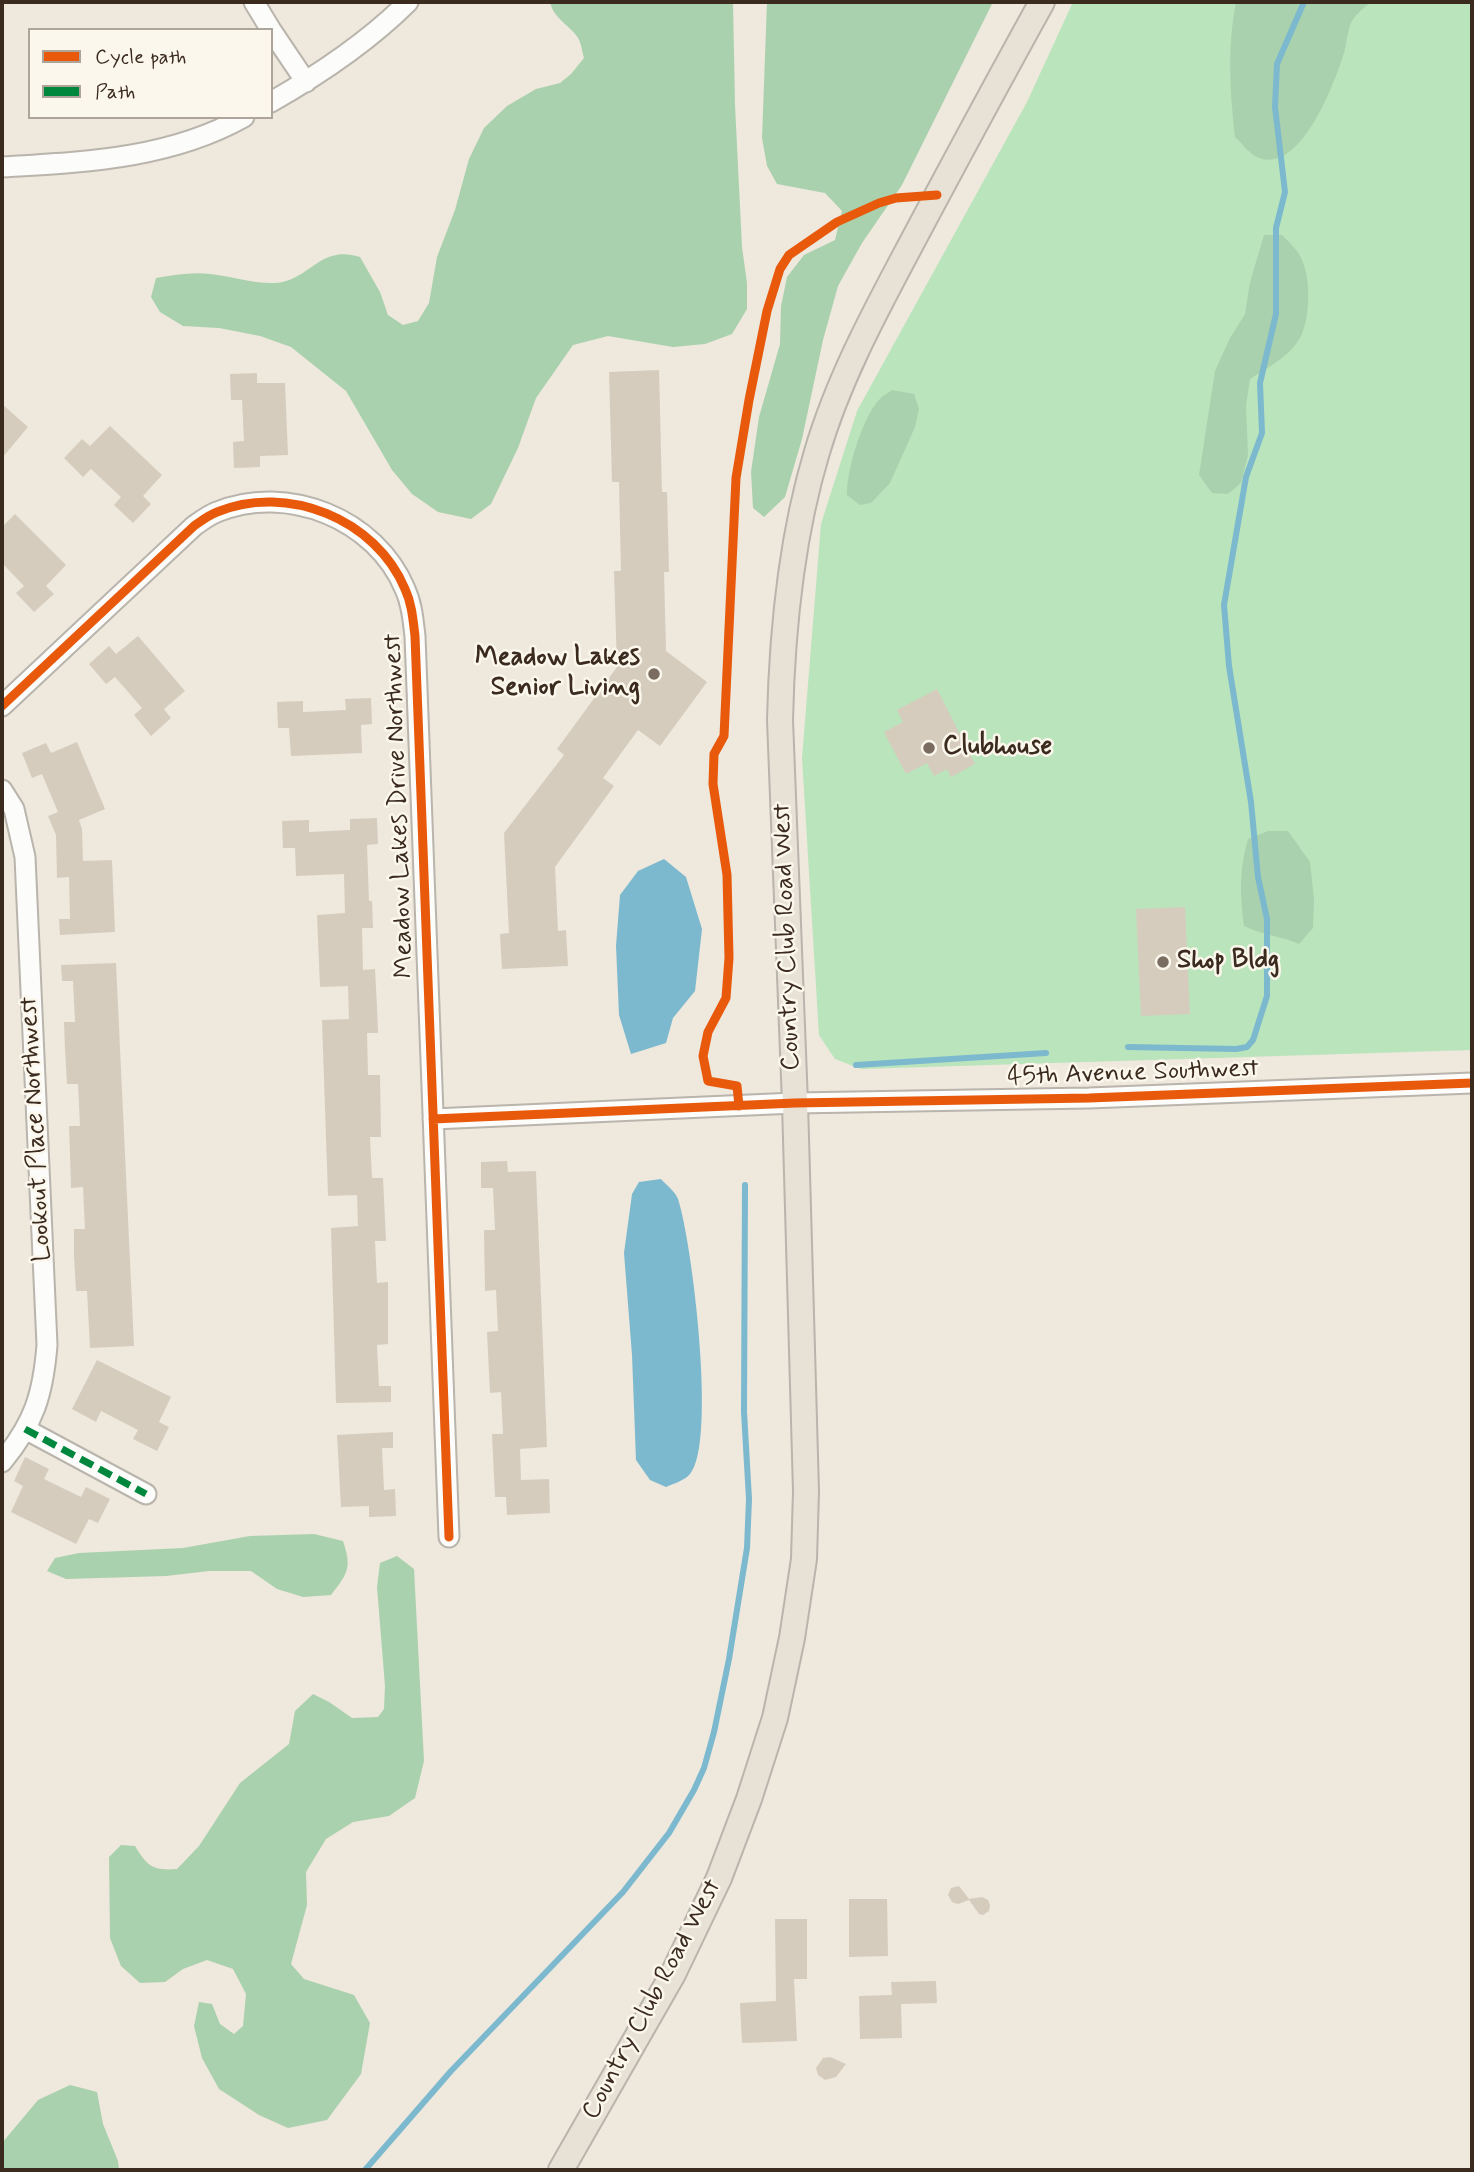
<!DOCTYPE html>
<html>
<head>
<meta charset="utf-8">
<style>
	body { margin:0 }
	#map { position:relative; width:1474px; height:2172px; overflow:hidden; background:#eee8dd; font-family:Mynerve,sans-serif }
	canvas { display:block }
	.frame { position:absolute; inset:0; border:4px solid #3b2a1e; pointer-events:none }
	.legend { position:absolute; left:28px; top:28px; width:245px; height:91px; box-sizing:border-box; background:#fbf7ec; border:2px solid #aea59a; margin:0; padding:9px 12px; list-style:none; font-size:21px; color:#3b2a1e }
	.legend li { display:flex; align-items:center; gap:14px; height:35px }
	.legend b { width:35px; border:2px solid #aea59a }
</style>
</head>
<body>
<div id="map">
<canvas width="1474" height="2172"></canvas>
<div class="frame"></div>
<ul class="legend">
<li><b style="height:9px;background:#e8590c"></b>Cycle path</li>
<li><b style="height:9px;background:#00873e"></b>Path</li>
</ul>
</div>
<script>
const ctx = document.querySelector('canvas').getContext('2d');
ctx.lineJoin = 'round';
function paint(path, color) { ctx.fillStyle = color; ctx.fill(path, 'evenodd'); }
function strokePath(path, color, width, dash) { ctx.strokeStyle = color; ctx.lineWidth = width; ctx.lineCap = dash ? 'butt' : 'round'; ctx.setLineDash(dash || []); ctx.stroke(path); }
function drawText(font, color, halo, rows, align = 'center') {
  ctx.font = font + ' Mynerve,sans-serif'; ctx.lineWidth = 5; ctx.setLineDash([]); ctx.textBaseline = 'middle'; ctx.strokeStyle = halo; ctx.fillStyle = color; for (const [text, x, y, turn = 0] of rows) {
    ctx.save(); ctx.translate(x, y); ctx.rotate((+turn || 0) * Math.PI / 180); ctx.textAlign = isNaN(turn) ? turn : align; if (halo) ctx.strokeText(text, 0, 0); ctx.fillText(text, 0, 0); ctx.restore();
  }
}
paint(new Path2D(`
	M1073,2H1472V1050L861,1069L835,1059L819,1035L802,758L821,524L857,411L1027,102Z`), '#bae4bb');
paint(new Path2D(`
	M550,2H733L735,105L742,247L747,283V309L732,334L705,344L673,347L608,336L573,345L536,398L518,448L491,504L471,519L438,512L412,494L392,470L346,391L291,347L260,336L219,328L183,326L160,312L151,297L156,278C174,275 191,272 210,274C231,276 254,284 275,283C310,281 319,244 360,257L380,292L388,315L403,325L418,321L429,303L437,257L455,210L469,159L484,128L507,106L536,89L560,83L571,74L584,58C582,51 581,40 576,35C567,24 553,17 550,2Z
	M767,2H993L902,185L862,243L838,286L823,340L802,439L785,497L764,517L753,508L751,472L759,417L780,344L781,306L787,277L804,255L835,240L842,211L825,193L777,184L767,166L762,138Z
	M1236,2H1371C1365,7 1356,14 1352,21C1347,30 1347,43 1344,53C1335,82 1299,180 1255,156C1248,152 1241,142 1235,137C1230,91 1227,48 1236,2Z
	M1264,235H1282C1289,242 1298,250 1302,260C1311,279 1310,318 1301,336C1291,356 1268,367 1250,379L1246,406L1248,455L1241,483L1228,494L1212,493L1199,475L1215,371L1230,338L1245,314L1250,282Z
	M892,390L914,394L919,409L915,427L890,483L871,503L860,505L847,495C846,472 862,418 879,400C882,396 888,393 892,390Z
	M1268,831H1288L1310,862L1314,899L1313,928L1299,944C1281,936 1262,935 1244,926C1240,892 1239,871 1248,839Z
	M314,1534L343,1541C352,1568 348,1573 331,1595L303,1597L277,1589L251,1571H209L166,1576L66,1579L47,1571L55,1558L79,1553L183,1548L250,1536Z
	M397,1556L414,1569L424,1761L415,1798L389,1816L353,1822L326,1839L306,1872L307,1905L291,1964L304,1979L354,1995L370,2023L361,2074L327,2120L288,2128L259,2115L219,2089L202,2058L194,2026L199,2002L212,2004L220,2024L234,2034L243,2026L246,1994L233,1969L207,1960L183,1969L165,1982L140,1983L121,1966L110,1938L109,1857L121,1845L135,1846C147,1866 153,1871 177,1869L199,1846L240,1783L289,1744L295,1711L313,1694L329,1702L352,1718L378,1717L384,1709L385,1686L377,1587L380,1563Z
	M70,2085L97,2092L103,2124L118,2161L119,2170H2V2143L38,2100Z`), '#aad1ad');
paint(new Path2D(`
	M664,859L686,877L702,929L695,991L673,1018L666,1043L631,1054L619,1015L616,946L620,895L638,871Z
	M661,1179C666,1185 675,1191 678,1199C692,1241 717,1443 690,1474C685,1480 673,1484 666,1487L650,1480L636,1460L632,1355L624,1253L632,1194L639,1182Z`), '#7cb9ce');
strokePath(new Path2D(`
	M1128,1047L1236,1049L1247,1047L1253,1040L1267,996V919L1258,877L1251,802L1229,666L1224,605L1246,477L1262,433L1260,383L1276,314V228L1285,192L1275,107L1277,64L1304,2
	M856,1065L1046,1053
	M365,2170L451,2071L623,1892L669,1833L694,1790L704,1768L714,1732L729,1659L747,1548L749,1499L744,1412L745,1185`), '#7cb9ce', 6);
paint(new Path2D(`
	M659,370L662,492H667L669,572H664L666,651L707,682L660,746L638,730L603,778L614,786L555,867L558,931L566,930L568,966L502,969L500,934L509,933L504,833L564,755L557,749L617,667L614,571H621L619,482H612L609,372Z
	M257,373V383H285L288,455L260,456V467L234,468L233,442L244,441L242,400H231L230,374Z
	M2,404L28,427L2,458Z
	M110,426L162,475L143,496L151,504L133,523L114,505L121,497L91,469L83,477L64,458L82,439L90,446Z
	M15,514L66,565L46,586L54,594L34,612L16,593L24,586L2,563V527Z
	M138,636L185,691L164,709L171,718L151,736L134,715L142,708L115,677L106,684L89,664L109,646L116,654Z
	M937,689L975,764L951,777L947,769L934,776L927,763L906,774L884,732L903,722L897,710Z
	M371,698L372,724L361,725L362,753L291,756L289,728H278L277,702L303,701V712L346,710L345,699Z
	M77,742L105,809L79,820L82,829L83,861L112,860L115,932L60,935L59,919H70L69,877L57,878L56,835L48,816L58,812L42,774L32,778L22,753L46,743L51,753Z
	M377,818L378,844L367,845L369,901H372L373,928H362L363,970L375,969L377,1007L378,1033H367L368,1075H380L381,1137H370L372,1178H383L386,1241H375L377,1283L388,1282V1344L377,1345L379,1386H391V1402L336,1403L331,1228L358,1226L357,1195L328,1196L322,1020L349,1019L348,986L320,987L317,915L345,913L344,874L296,876L295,848H283L282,821L309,820V832L350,830V819Z
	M1185,907L1190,1014L1141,1016L1136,909Z
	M116,963L134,1346L90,1348L87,1291H76L74,1256V1229H85L83,1187L71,1188L70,1153L69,1126H80L78,1084H67L65,1049L64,1022H75L73,981H62L61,965Z
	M507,1161L508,1172L536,1171L547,1447L520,1449L521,1480L549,1479L550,1513L507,1515L506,1497H495L492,1434H503L501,1392L490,1393L487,1332L498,1331L496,1290L485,1291L484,1230H495L493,1188H481V1162Z
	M97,1360L171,1397L159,1422L169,1427L157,1451L133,1439L138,1430L101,1411L96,1422L72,1409Z
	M393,1432V1448H382L384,1490L395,1489L396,1516L369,1517V1506L341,1507L337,1435Z
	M25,1457L49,1469L44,1479L81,1497L86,1487L110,1499L98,1523L89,1519L76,1544L11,1512L23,1486L14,1481Z
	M959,1886L969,1899L982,1897L988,1900L990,1905L989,1911L983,1915L979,1914L969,1900L958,1904L952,1902L948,1895L951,1888Z
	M849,1899H887L888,1956L849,1957Z
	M775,1919H807V1979H794L797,2041L742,2043L740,2003L776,2001Z
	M936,1981L937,2003L901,2004L902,2038L860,2039L859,1996L892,1995L891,1982Z
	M830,2057L846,2064L836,2077L825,2080L818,2075L816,2068L823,2058Z`), '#d6ccbe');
const minor = new Path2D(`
	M254,2L271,30
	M271,30L306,82
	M271,102C320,74 368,42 408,2
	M2,167C85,162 169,159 244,117
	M2,706L194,526C201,521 209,515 217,512C287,483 376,519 405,589C412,604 413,620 415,636L449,1537
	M2,790L14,809L25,857L47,1345C43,1395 34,1423 2,1462
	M433,1119L795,1103L1089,1098L1472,1083
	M25,1429L146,1494`);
const major = new Path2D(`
	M561,2170L673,1974L719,1878L749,1799L775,1718L792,1638L804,1559L806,1491L795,1103L780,720C782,631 791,538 817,452C840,374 880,303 918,231C959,154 1000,78 1042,2`);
strokePath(minor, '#b9b4ac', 23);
strokePath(major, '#b9b4ac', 28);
strokePath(minor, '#fcfcfa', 19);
strokePath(major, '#e8e2d6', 24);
strokePath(new Path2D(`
	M25,1429L146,1494`), '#00873e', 7, [14, 7]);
strokePath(new Path2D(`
	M2,706L194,526C201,521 209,515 217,512C287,483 376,519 405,589C412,604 413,620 415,636L449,1537
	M739,1106L737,1086L708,1081L703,1056L708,1032L726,998L729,958L727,875L713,784L714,754L724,736L736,478L749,400L767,311L780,269L789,255L837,222L879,203L896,198L937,195
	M433,1119L795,1103L1089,1098L1472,1083`), '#e8590c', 9);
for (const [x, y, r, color] of [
	[654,674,7,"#7a6c61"],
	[929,748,7,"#7a6c61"],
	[1163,962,7,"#7a6c61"]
]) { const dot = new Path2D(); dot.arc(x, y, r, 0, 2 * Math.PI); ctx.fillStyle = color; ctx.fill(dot); strokePath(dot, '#fbf7ec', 2.5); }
drawText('bold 26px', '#3b2a1e', '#fbf7ec', [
	["Meadow Lakes",640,659,"right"],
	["Senior Living",640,689,"right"],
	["Clubhouse",943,748],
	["Shop Bldg",1177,962]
], 'left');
drawText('26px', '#3b2a1e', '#fbf7ec', [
	["Meadow Lakes Drive Northwest",400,806,-92],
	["Country Club Road West",788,937,-92],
	["45th Avenue Southwest",1133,1074,-2],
	["Lookout Place Northwest",37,1129,-93],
	["Country Club Road West",653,2000,-62]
]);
</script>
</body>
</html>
